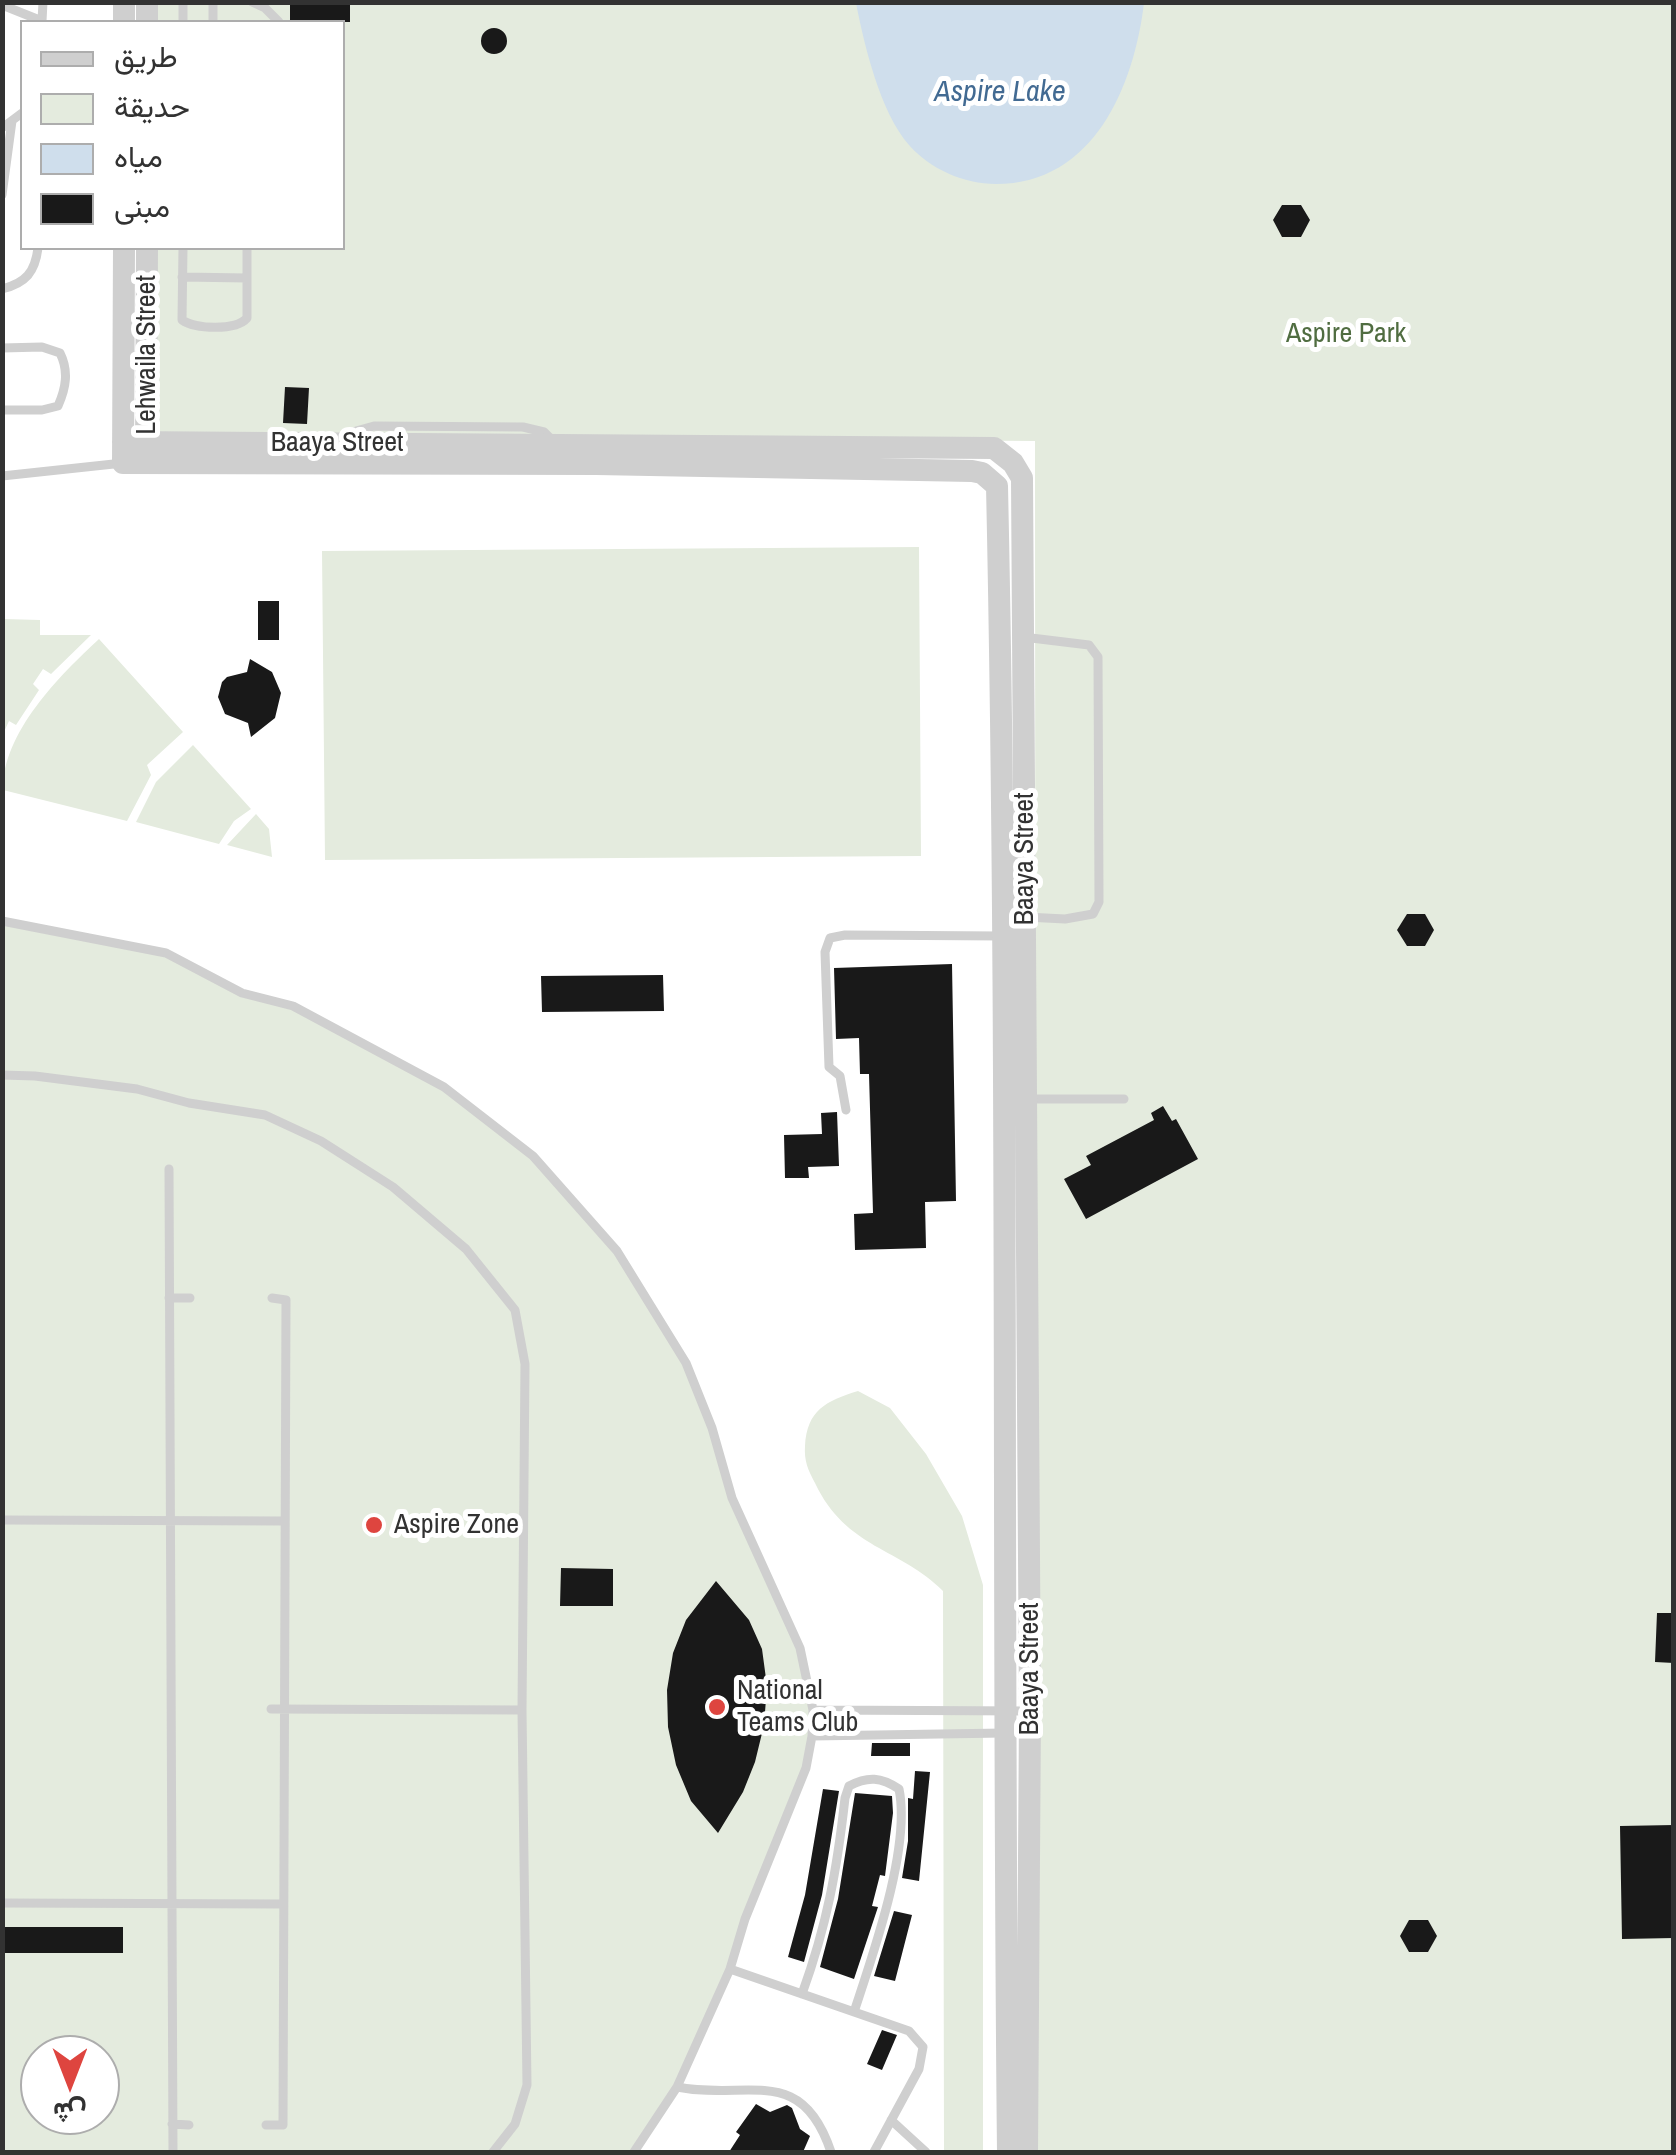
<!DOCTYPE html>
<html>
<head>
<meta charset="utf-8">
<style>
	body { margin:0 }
	#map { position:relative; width:1676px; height:2155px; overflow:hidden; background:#fff; font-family:"Archivo Narrow",Vazirmatn,sans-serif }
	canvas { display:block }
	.frame { position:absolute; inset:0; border:5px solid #323232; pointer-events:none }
	.legend { position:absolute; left:20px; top:20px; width:325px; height:230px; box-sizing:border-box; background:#fff; border:2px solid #adadad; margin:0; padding:12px 18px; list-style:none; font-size:30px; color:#323232 }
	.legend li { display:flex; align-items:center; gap:20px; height:50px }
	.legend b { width:50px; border:2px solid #adadad }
	.north { position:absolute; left:20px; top:2035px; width:100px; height:100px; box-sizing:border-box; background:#fff; border:2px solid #adadad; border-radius:50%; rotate:180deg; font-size:28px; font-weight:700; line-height:40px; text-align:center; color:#323232 }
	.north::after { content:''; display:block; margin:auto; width:35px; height:45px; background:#de453f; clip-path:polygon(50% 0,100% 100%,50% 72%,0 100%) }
</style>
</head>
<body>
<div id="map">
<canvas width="1676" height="2155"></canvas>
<div class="frame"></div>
<ul class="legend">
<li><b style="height:12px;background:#cfcfcf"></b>طريق</li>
<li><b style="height:28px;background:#e4ebde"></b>حديقة</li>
<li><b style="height:28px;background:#cfdeec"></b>مياه</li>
<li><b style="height:28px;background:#191919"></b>مبنى</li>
</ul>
<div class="north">ش</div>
</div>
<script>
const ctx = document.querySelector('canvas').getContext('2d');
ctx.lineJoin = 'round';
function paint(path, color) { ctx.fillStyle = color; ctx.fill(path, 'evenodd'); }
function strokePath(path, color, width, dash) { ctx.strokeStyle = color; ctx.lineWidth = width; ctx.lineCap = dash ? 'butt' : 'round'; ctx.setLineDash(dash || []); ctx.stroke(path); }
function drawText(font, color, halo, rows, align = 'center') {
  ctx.font = font + ' "Archivo Narrow",sans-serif'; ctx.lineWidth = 10; ctx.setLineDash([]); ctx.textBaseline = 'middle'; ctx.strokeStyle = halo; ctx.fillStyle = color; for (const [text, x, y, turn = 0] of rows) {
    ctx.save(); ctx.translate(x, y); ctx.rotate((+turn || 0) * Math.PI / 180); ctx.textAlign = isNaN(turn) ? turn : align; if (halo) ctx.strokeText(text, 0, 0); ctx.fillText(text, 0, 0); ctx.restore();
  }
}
paint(new Path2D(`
	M155,3H1673V2152H1036L1035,441L153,435L154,248H342V22H155Z
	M919,547L921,856L325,860L322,551Z
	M3,619L40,620V635H91L51,674L43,669L33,684L39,690L16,725L9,721L3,734Z
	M99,639L183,732L147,765L151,775L127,821L3,790C2,733 60,675 99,639Z
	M193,745L251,809L234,821L219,844L136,822L156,782Z
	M256,814L269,829L272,857L227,845Z
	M3,921L166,953L242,993L293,1006L444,1087L533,1156L617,1251L686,1363L732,1498L800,1648L813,1710L806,1768L730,1969L677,2087L634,2152H3ZM40,2055H100V2115H40Z
	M858,1391L890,1408L926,1454L962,1516L983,1585V2152H944L943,1591C901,1548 846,1549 815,1483C808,1470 804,1461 805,1446C807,1410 826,1401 858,1391Z`), '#e4ebde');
paint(new Path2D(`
	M856,3V2L1144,3C1134,86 1094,184 996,184C964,184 930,169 909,145C880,112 864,44 856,3Z`), '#cfdeec');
paint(new Path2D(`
	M290,2H350V22H290Z
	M481 41a13 13 0 1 1 26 0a13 13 0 1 1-26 0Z
	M1282,205H1301L1310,220L1301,237H1282L1273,220Z
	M285,387L309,388L307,424L283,423Z
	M258,601H279V640H258Z
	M250,659L272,672L281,693L275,718L251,737L248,723L225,714L218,697L222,682L227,677L247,672Z
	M1407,914H1425L1434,930L1425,946H1407L1397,930Z
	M952,964L956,1201L925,1202L926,1248L855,1250L854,1214L873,1213L869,1074H860L859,1038L836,1039L834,968Z
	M663,975L664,1011L542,1012L541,976Z
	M1163,1106L1172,1121L1176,1119L1198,1159L1086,1219L1064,1179L1091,1165L1086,1156L1154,1120L1151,1113Z
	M837,1112L839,1166L808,1167L809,1178H785L784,1135L822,1134L821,1113Z
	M561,1568L613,1569V1606H560Z
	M716,1581L749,1620L762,1649L767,1686L764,1725L755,1762L743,1792L718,1833L691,1801L676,1765L668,1727L667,1690L673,1653L686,1620Z
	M1657,1613H1674V1663L1655,1662Z
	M872,1743H910V1756H871Z
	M915,1771L930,1772L919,1881L902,1878L908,1841V1798L913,1799Z
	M823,1789L839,1791L822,1895L804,1962L788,1957L805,1895Z
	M855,1793L892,1796L893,1813L885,1876L880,1875L872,1906L878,1907L854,1979L820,1967L838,1899Z
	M1674,1825V1938L1622,1939L1620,1826Z
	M894,1911L912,1915L895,1981L874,1976Z
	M1409,1920H1428L1437,1936L1428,1952H1409L1400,1936Z
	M2,1927H123V1953H2Z
	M882,2030L897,2035L882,2070L867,2064Z
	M756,2104L770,2112L787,2105L792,2108L800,2129L810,2136L803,2152H729L740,2135L736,2132Z`), '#191919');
strokePath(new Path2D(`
	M183,2V22
	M252,2L265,8L279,22
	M2,5L42,21L43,2
	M213,22V2
	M2,128L22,113
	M2,195L12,121
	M183,248L182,320C195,329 236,331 247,318V248
	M182,277L247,278
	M2,289C26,283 35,272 38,248
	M2,348L42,347L60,353C69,371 66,388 58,406L42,410H2
	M351,439L356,431L374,426L523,427L544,432L554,442
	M2,476L123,463
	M1023,637L1089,645L1098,657L1099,902L1093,914L1065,919L1026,917
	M2,921L166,953L242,993L293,1006L444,1087L533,1156L617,1251L686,1363L712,1428L732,1498L800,1648L813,1710L812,1736L806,1768L745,1919L730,1969L677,2087L634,2152
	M2,1075L35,1076L137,1089L189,1103L265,1115L321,1141L393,1187L466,1249L515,1310L525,1364L522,1710L527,2085L515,2124L493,2152
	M1028,1099H1124
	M846,1110L840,1076L829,1067L825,952L830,938L845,935L1002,936
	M169,1169L173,2152
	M169,1298H190
	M2,1520L283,1521
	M271,1709L522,1710
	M813,1710L1030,1711
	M812,1736L1004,1733
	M2,1903L283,1904
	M730,1969L909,2031L923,2047L919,2069L874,2152
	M802,1994C827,1925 837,1870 845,1798L849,1786C868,1776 881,1777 899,1789C911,1848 873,1954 854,2012
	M677,2087C747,2101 801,2062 831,2152
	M891,2120L926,2152
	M172,2124L189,2125
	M266,2125H283L286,1300L272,1298`), '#cfcfcf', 9);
strokePath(new Path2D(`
	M124,22V2
	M147,22V2
	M124,248L123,463L596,464L972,471L982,473L997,486C1009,1041 1002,1597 1008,2152
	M123,442L994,448L1013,463L1022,478L1030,1711L1027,2152
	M146,454L147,248`), '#cfcfcf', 22);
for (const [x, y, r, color] of [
	[374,1525,10,"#de453f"],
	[717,1707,10,"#de453f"]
]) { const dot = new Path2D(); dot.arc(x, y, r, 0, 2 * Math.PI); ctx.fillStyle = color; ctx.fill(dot); strokePath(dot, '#fff', 4); }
drawText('28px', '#506d41', '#fff', [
	["Aspire Park",1346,334]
]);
drawText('28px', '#323232', '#fff', [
	["Lehwaila Street",147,355,-90],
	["Baaya Street",337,443],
	["Baaya Street",1025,859,-90],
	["Baaya Street",1030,1669,-90]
]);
drawText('28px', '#323232', '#fff', [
	["Aspire Zone",394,1525],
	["National",737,1691],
	["Teams Club",737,1723]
], 'left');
drawText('italic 30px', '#426a92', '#fff', [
	["Aspire Lake",1000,93]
]);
</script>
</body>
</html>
